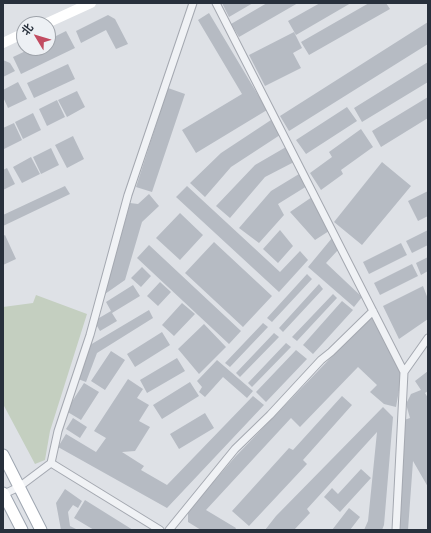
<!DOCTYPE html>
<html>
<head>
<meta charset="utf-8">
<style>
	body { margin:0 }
	#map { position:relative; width:431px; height:533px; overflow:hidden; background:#dee1e6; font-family:"Exo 2","Noto Sans SC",sans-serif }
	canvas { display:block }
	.frame { position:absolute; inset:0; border:4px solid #28303c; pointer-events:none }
	.north { position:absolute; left:16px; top:16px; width:40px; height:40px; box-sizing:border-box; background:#edf0f4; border:1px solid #9ea3aa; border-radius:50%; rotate:308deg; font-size:11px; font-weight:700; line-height:16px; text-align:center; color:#28303c }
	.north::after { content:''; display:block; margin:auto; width:14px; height:18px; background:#c24c61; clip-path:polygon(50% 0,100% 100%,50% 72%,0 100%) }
</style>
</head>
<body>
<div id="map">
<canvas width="431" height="533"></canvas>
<div class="frame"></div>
<div class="north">北</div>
</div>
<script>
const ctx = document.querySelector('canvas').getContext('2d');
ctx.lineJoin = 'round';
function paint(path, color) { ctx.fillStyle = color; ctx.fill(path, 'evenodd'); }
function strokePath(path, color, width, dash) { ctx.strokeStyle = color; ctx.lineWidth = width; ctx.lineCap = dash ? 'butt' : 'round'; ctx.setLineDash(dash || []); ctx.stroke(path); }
paint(new Path2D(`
	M36,295L87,314L50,431L45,460L35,464L3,404V307L33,303Z`), '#c4cfc0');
paint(new Path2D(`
	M222,3H253L229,17Z
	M267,3H298L239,37L231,24Z
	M320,3H351L296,35L288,21Z
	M369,3H386L390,9L309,55L301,42Z
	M209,13L267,110L196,153L182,130L242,94L198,20Z
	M108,15L115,19L128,44L116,49L106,30L81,43L76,31Z
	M428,22V44L289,131L280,116Z
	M66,31L75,48L21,74L13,57L32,48H48V40Z
	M294,32L302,48L293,53L301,68L265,86L249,55Z
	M3,60L10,63L15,71L3,77Z
	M428,62V82L362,122L354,108Z
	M68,64L75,79L34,98L27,83Z
	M18,82L27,99L8,108L3,97V90Z
	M168,88L185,94L152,192L136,187Z
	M77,91L85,107L67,117L58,100Z
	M428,97V118L381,147L372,131Z
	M57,100L65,117L47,126L39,109Z
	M347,107L357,121L306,154L296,140Z
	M33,113L41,130L23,139L15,122Z
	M271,120L280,135L231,167L205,197L190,183L221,153Z
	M14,123L22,140L4,149L3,128Z
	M361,129L373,147L341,170L343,174L321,190L310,173L332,157L329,152Z
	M73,136L84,159L67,168L55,145Z
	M286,147L294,162L265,177L230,218L216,206L255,165Z
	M51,148L59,165L41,174L33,157Z
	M31,157L40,174L22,183L13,167Z
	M382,162L411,186L362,245L334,222Z
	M7,168L15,184L3,190V170Z
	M299,174L307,186L278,204L284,215L259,243L239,228L271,191Z
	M65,186L70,194L3,226V215Z
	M187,186L280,272L300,251L308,260L279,292L176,197Z
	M428,191V216L418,221L408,201Z
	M149,194L159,206L142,222L125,280L105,294L130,203L138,204Z
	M312,197L329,231L315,240L290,212Z
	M180,213L203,235L180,260L156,238Z
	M280,230L293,246L278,263L263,249Z
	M428,230V245L412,253L406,241Z
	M5,235L16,259L3,265V236Z
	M332,238L338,250L326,263L362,297L354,307L308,267Z
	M214,242L272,296L243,327L185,273Z
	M401,243L407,255L369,274L363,262Z
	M149,245L241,331L229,344L137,258Z
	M428,257V271L421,275L416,263Z
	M412,264L418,276L380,295L374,283Z
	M142,267L151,276L141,287L131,278Z
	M307,274L312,279L272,322L267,318Z
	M160,282L171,292L158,306L147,296Z
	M319,284L323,289L283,332L279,328Z
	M133,285L140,296L112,313L117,321L100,331L94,321L111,311L106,302Z
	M423,286L428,299V319L399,339L383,306Z
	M333,294L337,298L297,341L292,337Z
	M342,301L353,310L313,354L303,345Z
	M182,303L195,314L174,336L162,325Z
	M149,310L153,318L97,353L86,382L78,379L90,345Z
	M372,315L402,373L396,407L384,404L370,392L377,385L358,367L300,427L291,418L206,510L236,528L235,530H201L188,522V511L235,457Z
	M263,323L268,327L230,367L225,363Z
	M204,324L226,347L199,374L178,349Z
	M162,332L170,345L135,367L127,354Z
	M274,333L279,337L240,377L236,373Z
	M286,343L291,347L252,387L248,383Z
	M296,350L307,359L266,402L256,392Z
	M111,351L125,360L105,390L91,381Z
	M177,358L185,371L147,393L140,380Z
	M217,360L253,391L247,398L223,377L205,397L199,392L202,387L197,381Z
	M428,371V391L425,393L428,398V487L413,461L408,530H399L404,420L410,418L406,404L411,394L421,390L415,381Z
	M128,379L143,389L137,398L149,405L139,421L150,427L135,451L122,452L144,466L141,470L167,485L253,396L264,405L167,508L58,447L66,434L96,452L106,438L94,431Z
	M190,382L199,396L162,419L153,405Z
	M84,383L99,392L81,420L66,411Z
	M342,396L352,405L303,460L307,464L249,526L232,511L289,448L293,450Z
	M383,407L393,417L384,525L382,530H364L368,521L377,432L307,509L310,513L294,530H265L276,516Z
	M205,413L214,428L179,449L170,434Z
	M73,418L87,427L80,438L66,429Z
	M361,469L371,478L340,512L324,497L332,488L338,494Z
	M65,489L82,501L78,508L73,505L68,512L70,526L78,530H61L56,503Z
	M85,500L133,530H94L74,518Z
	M349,508L360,517L350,530H332Z`), '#b6bbc3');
const street = new Path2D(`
	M216,3L404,372L396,530
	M404,372L428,338
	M51,463L58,431L90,335L128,195L193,3
	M4,494L19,487L51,463L160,530
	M169,530L235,449L270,415L321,360L331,352L373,311`);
const primary = new Path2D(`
	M3,455L41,530
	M3,493L22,530`);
strokePath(street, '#a4a8b0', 9);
strokePath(primary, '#9ea6b1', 13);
strokePath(street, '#f0f2f5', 7);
strokePath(new Path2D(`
	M45,24L91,3
	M3,43L24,33`), '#fff', 10);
strokePath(primary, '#fff', 11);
</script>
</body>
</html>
